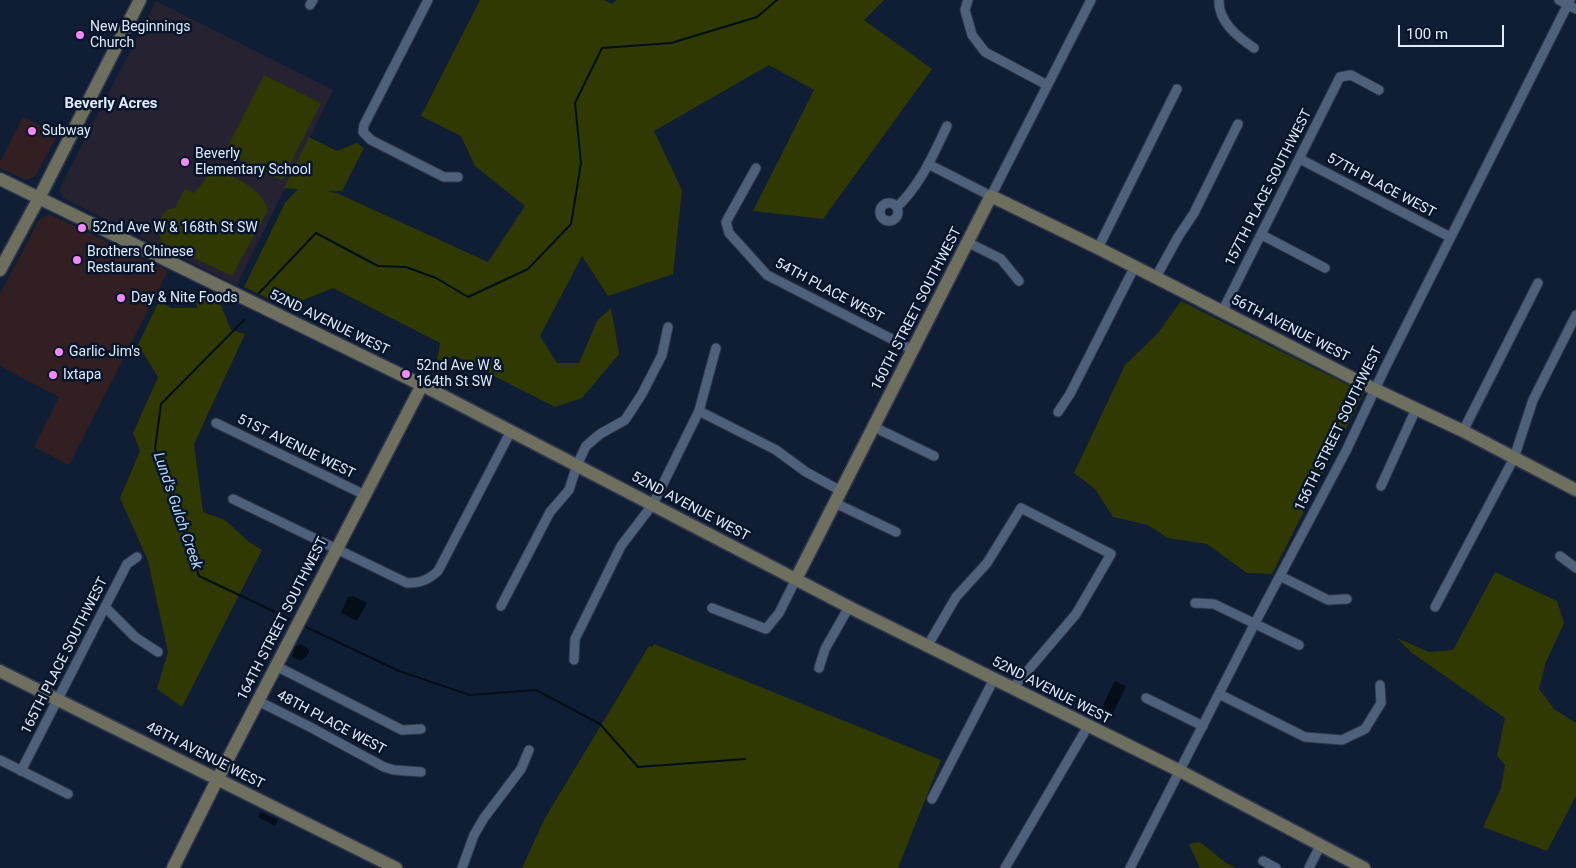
<!DOCTYPE html>
<html>
<head>
<meta charset="utf-8">
<style>
	body { margin:0 }
	#map { position:relative; width:1576px; height:868px; overflow:hidden; background:#101e35; font-family:Roboto,sans-serif }
	canvas { display:block }
	.scale { position:absolute; left:1398px; top:25px; width:106px; height:22px; box-sizing:border-box; border:2px solid #e0eafa; border-top:0; padding-left:6px; font-size:15px; line-height:18px; white-space:nowrap; color:#e0eafa; -webkit-text-stroke:4px #07152a; paint-order:stroke }
</style>
</head>
<body>
<div id="map">
<canvas width="1576" height="868"></canvas>
<div class="scale">100 m</div>
</div>
<script>
const ctx = document.querySelector('canvas').getContext('2d');
ctx.lineJoin = 'round';
function paint(path, color) { ctx.fillStyle = color; ctx.fill(path, 'evenodd'); }
function strokePath(path, color, width, dash) { ctx.strokeStyle = color; ctx.lineWidth = width; ctx.lineCap = dash ? 'butt' : 'round'; ctx.setLineDash(dash || []); ctx.stroke(path); }
function drawText(font, color, halo, rows, align = 'center') {
  ctx.font = font + ' Roboto,sans-serif'; ctx.lineWidth = 5; ctx.setLineDash([]); ctx.textBaseline = 'middle'; ctx.strokeStyle = halo; ctx.fillStyle = color; for (const [text, x, y, turn = 0] of rows) {
    ctx.save(); ctx.translate(x, y); ctx.rotate((+turn || 0) * Math.PI / 180); ctx.textAlign = isNaN(turn) ? turn : align; if (halo) ctx.strokeText(text, 0, 0); ctx.fillText(text, 0, 0); ctx.restore();
  }
}
paint(new Path2D(`
	M23,117L58,134L35,177L29,179H24L0,168V162Z
	M49,214L168,271L69,465L34,447L59,397L0,366V294L39,220Z`), '#321f22');
paint(new Path2D(`
	M156,1L333,90L237,285L63,198L59,190Z`), '#272232');
paint(new Path2D(`
	M480,0H604L612,4L617,0H884L864,20L932,69L823,219L753,211L814,90L769,65L654,131L682,190L673,274L608,296L582,256L540,336L557,363H579L597,321L611,308L619,354L582,398L555,407L453,355L434,379L440,343L333,288L286,307L244,287L285,203L298,189L284,188L309,137L337,151L357,143L364,148L342,191H327L339,194L488,262L525,206L475,166L461,136L421,116Z
	M264,75L321,103L282,180L225,152Z
	M215,168C235,178 261,187 268,210L232,276L161,242L157,222L168,209L175,208L185,189L194,193Z
	M190,293L221,305L231,330L245,334L194,444L203,512L225,520L249,542L262,550L182,707L157,689L168,652L148,561L120,498L140,451L133,433L158,377L138,345L159,301L171,308H198Z
	M1181,301L1364,393L1272,574L1247,573L1207,544L1168,538L1148,525L1113,517L1095,489L1074,473L1125,365L1158,333Z
	M1495,572L1557,601L1564,623L1546,662L1539,689L1554,709L1576,723V796L1547,851L1483,827L1501,788L1505,765L1497,756L1505,718L1412,653L1397,638L1429,652L1453,650Z
	M654,644L941,760L898,868H522L545,818L649,646L652,647Z
	M1200,842L1226,863L1236,868H1200L1189,844Z`), '#303902');
paint(new Path2D(`
	M353,596L367,603L357,621L341,613L348,597Z
	M301,644L309,650V653L301,661L292,657L295,647Z
	M1115,681L1126,686L1112,715L1101,709Z
	M261,812L278,820L275,826L258,817Z`), '#040e16');
strokePath(new Path2D(`
	M259,293L316,233L378,266L406,267L436,278L468,297L528,269L571,224L581,163L575,103L602,48L671,43L757,17L777,0
	M244,320L161,404L155,449L199,576L290,619
	M304,626L399,671L470,695L536,690L600,724L638,767L745,759`), '#040e16', 2);
const street = new Path2D(`
	M428,0L364,125L363,132L371,140L444,177H458
	M968,0L965,10L972,35L985,52L1047,85
	M1219,0C1218,22 1238,37 1254,48
	M1559,0L1576,9
	M310,5L313,0
	M1300,159L1450,237
	M928,164L991,196L1091,0
	M756,168L726,222L729,233L767,275L913,350
	M880 212a9 9 0 1 1 18 0a9 9 0 1 1-18 0Z
	M897,207C921,184 933,155 947,126
	M1262,235L1325,268
	M967,242L1001,259L1019,281
	M1098,248L1177,89
	M1156,277L1178,237L1194,213L1238,124
	M1222,312L1340,77L1351,75L1379,90
	M699,411L776,450L806,472L841,491
	M1058,412L1070,394L1135,266
	M216,423L365,495
	M874,427L934,456
	M1463,431L1538,283
	M1381,486L1416,409
	M233,499L407,583C421,583 428,580 438,571L511,431
	M835,503L896,532
	M1560,556L1576,568
	M1280,576L1328,600L1347,599
	M1195,603L1214,604L1299,645
	M501,606L550,512L569,490L577,465L586,446L600,434L625,420L642,394L662,355L668,327
	M105,607L135,637L158,652
	M1435,607L1514,458L1533,400L1576,315
	M712,608L766,629L779,613L796,579
	M928,645L956,597L987,563L1021,508L1111,554L1076,614L1013,688
	M574,660L575,639L621,546L653,504L699,411L716,348
	M276,666L402,730L421,729
	M819,668L825,649L849,607
	M1219,694L1305,737L1342,740L1365,729L1381,703L1380,685
	M1146,698L1203,726
	M258,701L310,727L384,767L394,770L421,772
	M0,760L68,794
	M21,771L127,564L137,557
	M932,799L994,679
	M1263,861L1276,868
	M462,868L474,835L484,818L521,769L529,750
	M1005,868L1088,726
	M1130,868L1255,623L1347,449L1385,368L1570,0
	M1309,868L1320,846`);
const secondary = new Path2D(`
	M0,179L422,385L849,607L1180,771L1364,868
	M0,270L39,198L140,0
	M796,579L991,196L1098,248L1374,389L1463,431L1576,490
	M0,671L396,868
	M173,868L217,780L422,385`);
strokePath(street, '#31394c', 11);
strokePath(secondary, '#31394c', 15);
strokePath(street, '#4f607b', 9);
strokePath(secondary, '#6e6f5f', 12);
for (const [x, y, r, color] of [
	[80,35,5,"#f18af4"],
	[32,131,5,"#f18af4"],
	[185,162,5,"#f18af4"],
	[82,228,5,"#f18af4"],
	[77,260,5,"#f18af4"],
	[121,298,5,"#f18af4"],
	[59,352,5,"#f18af4"],
	[406,374,5,"#f18af4"],
	[53,375,5,"#f18af4"]
]) { const dot = new Path2D(); dot.arc(x, y, r, 0, 2 * Math.PI); ctx.fillStyle = color; ctx.fill(dot); strokePath(dot, '#07152a', 2); }
drawText('14px', '#e0eafa', '#07152a', [
	["New Beginnings",90,27],
	["Church",90,43],
	["Subway",42,131],
	["Beverly",195,154],
	["Elementary School",195,170],
	["52nd Ave W & 168th St SW",92,228],
	["Brothers Chinese",87,252],
	["Restaurant",87,268],
	["Day & Nite Foods",131,298],
	["Garlic Jim's",69,352],
	["52nd Ave W &",416,366],
	["164th St SW",416,382],
	["Ixtapa",63,375]
], 'left');
drawText('14px', '#e0eafa', '#07152a', [
	["57TH PLACE WEST",1381,186,28],
	["157TH PLACE SOUTHWEST",1269,188,-63],
	["54TH PLACE WEST",829,291,28],
	["160TH STREET SOUTHWEST",917,309,-63],
	["52ND AVENUE WEST",329,323,26],
	["56TH AVENUE WEST",1290,329,27],
	["156TH STREET SOUTHWEST",1339,429,-64],
	["51ST AVENUE WEST",296,447,26],
	["52ND AVENUE WEST",690,507,28],
	["164TH STREET SOUTHWEST",283,619,-63],
	["165TH PLACE SOUTHWEST",65,656,-63],
	["52ND AVENUE WEST",1051,691,27],
	["48TH PLACE WEST",331,723,28],
	["48TH AVENUE WEST",205,756,27]
]);
drawText('bold 15px', '#e0eafa', '#07152a', [
	["Beverly Acres",111,104]
]);
drawText('italic 15px', '#b0d9f8', '#07152a', [
	["Lund's Gulch Creek",177,511,71]
]);
</script>
</body>
</html>
